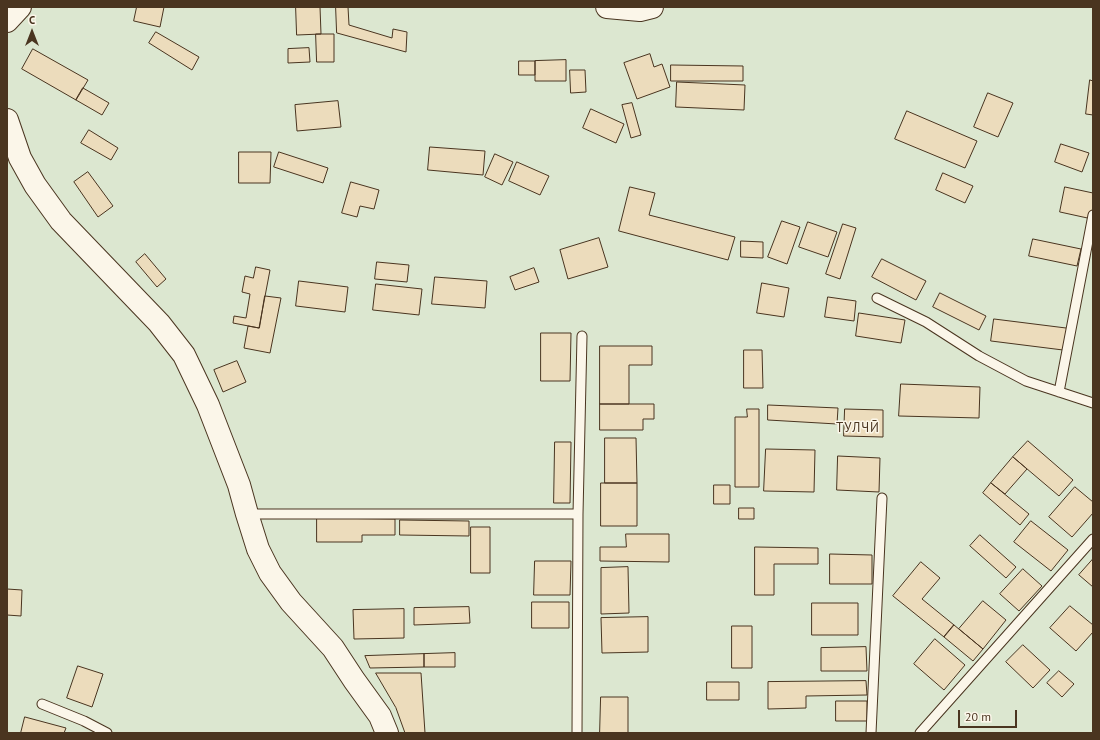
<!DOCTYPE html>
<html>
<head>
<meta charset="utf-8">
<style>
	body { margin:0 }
	#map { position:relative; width:1100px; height:740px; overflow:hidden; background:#fbf6e9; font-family:"PT Sans",sans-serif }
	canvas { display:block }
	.frame { position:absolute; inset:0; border:8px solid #4a3520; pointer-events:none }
	.north { position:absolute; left:12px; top:12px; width:40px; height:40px; -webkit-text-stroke:3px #fbf6e9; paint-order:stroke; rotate:0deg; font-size:11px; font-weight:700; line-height:16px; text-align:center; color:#4a3520 }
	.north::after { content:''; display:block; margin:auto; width:14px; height:18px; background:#4a3520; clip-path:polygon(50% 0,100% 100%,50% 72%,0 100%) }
	.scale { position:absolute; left:958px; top:710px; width:59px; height:18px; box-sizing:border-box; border:2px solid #4a3520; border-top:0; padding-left:5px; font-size:12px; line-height:14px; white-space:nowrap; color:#4a3520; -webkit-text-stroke:3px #fbf6e9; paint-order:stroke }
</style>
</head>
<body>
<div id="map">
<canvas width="1100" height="740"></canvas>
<div class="frame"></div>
<div class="north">С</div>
<div class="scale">20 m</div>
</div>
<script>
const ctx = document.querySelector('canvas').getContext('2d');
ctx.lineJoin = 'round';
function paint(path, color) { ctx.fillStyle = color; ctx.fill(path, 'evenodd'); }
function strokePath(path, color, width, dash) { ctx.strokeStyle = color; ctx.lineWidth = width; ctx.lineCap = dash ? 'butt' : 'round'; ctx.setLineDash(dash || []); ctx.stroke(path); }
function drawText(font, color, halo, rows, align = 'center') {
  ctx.font = font + ' "PT Sans",sans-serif'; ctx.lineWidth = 3; ctx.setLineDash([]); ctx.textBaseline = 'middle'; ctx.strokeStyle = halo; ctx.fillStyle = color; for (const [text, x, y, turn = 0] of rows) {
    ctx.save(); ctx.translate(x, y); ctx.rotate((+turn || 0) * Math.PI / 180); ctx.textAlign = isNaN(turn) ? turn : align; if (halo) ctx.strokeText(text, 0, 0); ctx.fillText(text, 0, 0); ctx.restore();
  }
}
const green = new Path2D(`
	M7,7H1093V733H7Z`);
paint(green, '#dce7d0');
strokePath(green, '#887966', 1);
const building = new Path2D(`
	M137,7H164L160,27L134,21Z
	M296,7H320L321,34L297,35Z
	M336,7H348L349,25L392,38L393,29L407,32L406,52L337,33Z
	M156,32L199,57L192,70L149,43Z
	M316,34H334V62H317Z
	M309,48L310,62L288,63V49Z
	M33,49L88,80L76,100L22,69Z
	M650,54L654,67L662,64L670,87L637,99L624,63Z
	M566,60V81H535V61Z
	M519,61H535V75H519Z
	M671,65L743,66V81H671Z
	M570,70H585L586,92L571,93Z
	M1090,80L1093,81V115L1086,114Z
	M677,82L745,85L744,110L676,107Z
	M83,88L109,103L102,115L76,100Z
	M988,93L1013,103L998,137L974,127Z
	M338,101L341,127L297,131L295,105Z
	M632,103L641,135L631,138L622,105Z
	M591,109L624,124L616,143L583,128Z
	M907,111L977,141L965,168L895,139Z
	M89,130L118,148L111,160L81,143Z
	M1061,144L1089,153L1082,172L1055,162Z
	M430,147L485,151L483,175L428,170Z
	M239,152H271L270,183H239Z
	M279,152L328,168L323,183L274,167Z
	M495,154L513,162L502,185L485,177Z
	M517,162L549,176L540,195L509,181Z
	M88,172L113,206L98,217L74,182Z
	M943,173L973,186L965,203L936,190Z
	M351,182L379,190L374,209L360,206L357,217L342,213Z
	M630,187L655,193L649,215L735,237L728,260L619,231Z
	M1065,187L1093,193V213L1092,219L1060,212Z
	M782,221L800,227L787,264L768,257Z
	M808,222L837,232L828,257L799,247Z
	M843,224L856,228L840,279L826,274Z
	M599,238L608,267L568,279L560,250Z
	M1033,239L1081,249L1077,266L1029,256Z
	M741,241L763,242V258L741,257Z
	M145,254L166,279L157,287L136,262Z
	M882,259L926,281L916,300L872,277Z
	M377,262L409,265L407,282L375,279Z
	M256,267L270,270L259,328L233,323L234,316L246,318L250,294L242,292L245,276L253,278Z
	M534,268L539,282L515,290L510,277Z
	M435,277L487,281L485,308L432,304Z
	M299,281L348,287L345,312L296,306Z
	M762,283L789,288L784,317L757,313Z
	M376,284L422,289L419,315L373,310Z
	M940,293L986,316L979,330L933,307Z
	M265,296L281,298L270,353L244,348L248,326L259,328Z
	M828,297L856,301L854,321L825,317Z
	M859,313L905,320L901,343L856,336Z
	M994,319L1074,329L1071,351L991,341Z
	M541,333H571L570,381H541Z
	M600,346H652V365H629V404H600Z
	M744,350H762L763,388H744Z
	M237,361L246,382L223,392L214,370Z
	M901,384L980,387L979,418L899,416Z
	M600,404H654V419H643V430H600Z
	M768,405L838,408L837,424L768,420Z
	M747,409H759V487H735V417H747Z
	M845,409L883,410V437L844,436Z
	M605,438H636L637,483H605Z
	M1028,441L1073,480L1059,496L1013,457Z
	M555,442H571L570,503H554Z
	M766,449L815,450L814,492L764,491Z
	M838,456L880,458L879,492L837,490Z
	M1013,457L1027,469L1005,494L991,483Z
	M601,483H637V526H601Z
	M991,483L1029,514L1020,525L983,493Z
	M714,485H730V504H714Z
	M1075,487L1093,502V513L1072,537L1049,517Z
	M739,508H754V519H739Z
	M317,518L395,519V535H362V542H317Z
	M400,520L469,521V536L400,535Z
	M1031,521L1068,550L1051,571L1014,542Z
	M471,527H490V573H471Z
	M626,534H669V562L600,561V547H626Z
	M980,535L1016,567L1006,578L970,546Z
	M755,547L818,548V564H774V595H755Z
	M830,554L872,555V584H830Z
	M1093,559V587L1079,575Z
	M535,561H571L570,595H534Z
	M921,562L940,578L922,599L954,625L944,637L893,596Z
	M628,567L629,613L601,614V568Z
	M1023,569L1042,586L1019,611L1000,594Z
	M7,589L22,590L21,616L7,615Z
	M983,601L1006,620L983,649L959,629Z
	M532,602H569V628H532Z
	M812,603H858V635H812Z
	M1070,606L1093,625V632L1076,651L1050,628Z
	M469,607L470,623L414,625V608Z
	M404,609V638L354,639L353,610Z
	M648,617V652L602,653L601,618Z
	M954,625L983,649L973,661L944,637Z
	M732,626H752V668H732Z
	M935,639L965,665L944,690L914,664Z
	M1023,645L1050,670L1033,688L1006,662Z
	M866,647L867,671H821V648Z
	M455,653V667H424V654Z
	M424,654V667L370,668L365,656Z
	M78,666L103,674L92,707L67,698Z
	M1059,671L1074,684L1062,697L1047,683Z
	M376,673H421L425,733H405L396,708Z
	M866,681L867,695L806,696V708L768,709V682Z
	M707,682H739V700H707Z
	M601,697H628V733H600Z
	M836,701H867V721H836Z
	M25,717L66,728L64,733H21Z`);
paint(building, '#ecdcbc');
strokePath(building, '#4a3520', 1);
const lane = new Path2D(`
	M877,298L926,322L979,356L1026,381L1093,403
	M1059,392L1093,215
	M247,514H578
	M42,704L84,721L107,733
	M577,733L578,514L582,336
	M871,733L882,498
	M920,733L1093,539`);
const secondary = new Path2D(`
	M607,7L640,10L652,7
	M7,21L20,7
	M7,120L20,158L35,185L61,221L159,323L184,355L208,405L239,485L247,514L258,549L270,573L291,602L333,648L354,680L380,716L387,733`);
strokePath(lane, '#4a3520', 11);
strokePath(secondary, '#4a3520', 24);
strokePath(lane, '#fbf6e9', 9);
strokePath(secondary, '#fbf6e9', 22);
ctx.letterSpacing = '1px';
drawText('13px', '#4a3520', '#fbf6e9', [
	["ТУЛЧӢ",858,428]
]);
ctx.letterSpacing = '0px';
</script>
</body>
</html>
